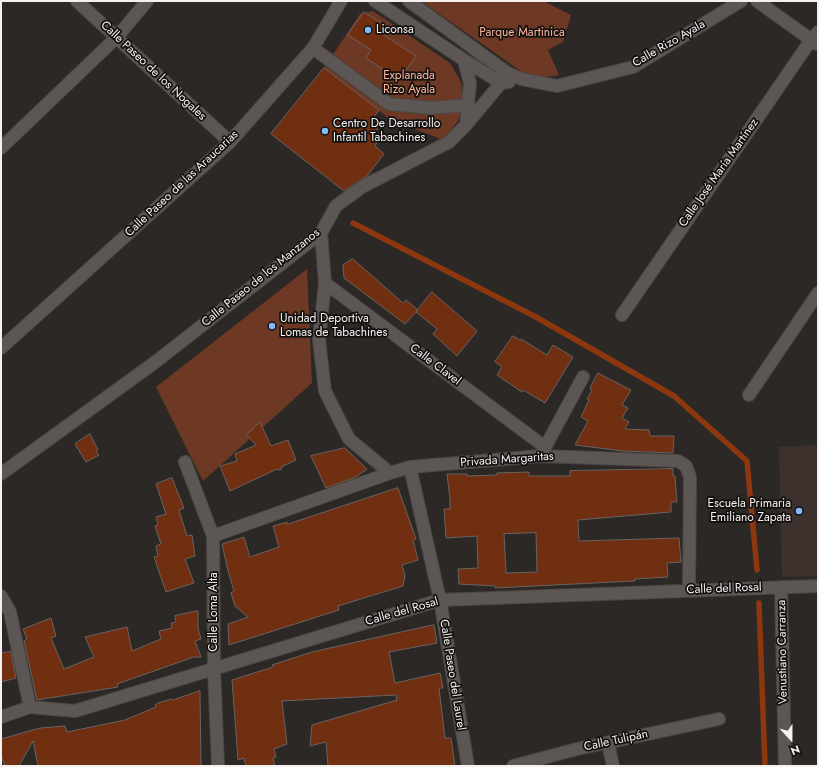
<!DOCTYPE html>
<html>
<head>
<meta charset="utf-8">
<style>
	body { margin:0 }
	#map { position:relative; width:819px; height:767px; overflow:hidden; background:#2c2826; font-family:Jost,sans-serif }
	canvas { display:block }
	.frame { position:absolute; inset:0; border:2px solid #f5f1f0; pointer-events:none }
	.north { position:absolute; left:771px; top:719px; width:40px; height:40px; -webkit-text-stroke:3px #131110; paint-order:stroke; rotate:159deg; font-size:11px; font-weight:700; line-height:16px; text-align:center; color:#f5f1f0 }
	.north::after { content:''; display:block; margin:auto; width:14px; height:18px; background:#f5f1f0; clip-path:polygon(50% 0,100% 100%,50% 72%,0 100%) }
</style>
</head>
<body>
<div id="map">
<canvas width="819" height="767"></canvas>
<div class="frame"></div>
<div class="north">N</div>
</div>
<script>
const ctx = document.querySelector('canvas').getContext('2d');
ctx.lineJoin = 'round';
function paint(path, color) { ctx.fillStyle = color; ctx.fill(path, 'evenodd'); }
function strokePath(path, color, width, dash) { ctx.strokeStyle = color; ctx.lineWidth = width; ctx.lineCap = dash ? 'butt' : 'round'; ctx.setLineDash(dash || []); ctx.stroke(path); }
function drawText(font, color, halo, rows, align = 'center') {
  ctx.font = font + ' Jost,sans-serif'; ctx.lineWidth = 3.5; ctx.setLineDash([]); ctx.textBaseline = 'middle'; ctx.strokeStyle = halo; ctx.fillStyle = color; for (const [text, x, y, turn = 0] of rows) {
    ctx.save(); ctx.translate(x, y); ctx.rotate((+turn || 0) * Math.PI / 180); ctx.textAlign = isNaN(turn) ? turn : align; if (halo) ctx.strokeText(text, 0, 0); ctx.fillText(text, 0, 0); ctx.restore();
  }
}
paint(new Path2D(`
	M818,445V576L782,577L779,447Z`), '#3c312d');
paint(new Path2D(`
	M421,1H543L571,15L563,42L548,50L559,75L542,78L525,74Z
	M373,11L450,63L461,82L464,102L458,121L443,140L391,120L324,68L360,14Z
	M307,269L312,383L203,481L156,387Z`), '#6d3824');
strokePath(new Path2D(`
	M353,223L536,317L674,396L747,461L757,570
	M759,603L765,766`), '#8d370f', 5.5);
const building = new Path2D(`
	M364,12L387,27L382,34L416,56L399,80L366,58L371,50L348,35Z
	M324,68L379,110L370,122L378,128L373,135L379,140L375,146L384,154L367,176L344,191L271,134Z
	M353,259L403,303L406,300L418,310L405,324L344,278L343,265Z
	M432,292L477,331L457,356L433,334L437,329L416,312Z
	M513,336L520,340L521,339L547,355L553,345L573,357L545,403L523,390L522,392L497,375L502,367L495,362Z
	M598,373L631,390L622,405L628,408L622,418L629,422L625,429L649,430L650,436H674L673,453L623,451L575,445L588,421L581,417L589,400L587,399L592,390L590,389Z
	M260,422L271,446L288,440L296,460L281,467L282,469L279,470L277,469L230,491L220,466L237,461L235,454L256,445L247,435Z
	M90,434L98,450L96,451L99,455L86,462L75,444Z
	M345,448L367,469L356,477L326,488L311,456Z
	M673,469V476H675L677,502H671V512L578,520L579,541L679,538L681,562L667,563L668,577L635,579V581L614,582L495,588V586L459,584L458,569L478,568L477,536L446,538L444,509H450V500L447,474H467V476L497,475V473L529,472V476H570V471ZM536,533L537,572L506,573L504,534Z
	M172,478L184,508L179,510L187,536L192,535L195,556L185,559L194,583L166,592L154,557L158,556L156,546L161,544L155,526L158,525L156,517L166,514L156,484Z
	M398,488L416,539L413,540L418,560L402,565L405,576L403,586L338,606L339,610L229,645L228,624L248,617L235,606L231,593L234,591L228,571L222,544L244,537L250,557L279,547L273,526L287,522V524Z
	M198,611V628L201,639L195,641L201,657H194L117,684L118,687L37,700L24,641L27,639L23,629L51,618L56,636L51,638L64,669L94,657L85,637L127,627L132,651L161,639L159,631L172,628L171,623L176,622L175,616Z
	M434,625L437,643L389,652L395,683L440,673L443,688H439L445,738H451L455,766H328L326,742L310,746L312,725L397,700L396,695L282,701L287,744L274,749L276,757L273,758L275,766H246L244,758L238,760L232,680L273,667L272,665L312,652Z
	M11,652L16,678L1,682V653Z
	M200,691L201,766H38L33,741L19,766H5L1,756V739L40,728L65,726L67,732L125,720L156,707L155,705L158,703L171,699L172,700Z`);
paint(building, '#712f12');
strokePath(building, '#696361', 1);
const pedestrian = new Path2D(`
	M313,48L389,104L431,108L468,105`);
const minor = new Path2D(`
	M77,1L230,142
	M375,1L464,60L501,83L509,82
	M409,1L506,72L521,79L557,86L633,67L741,1
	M757,1L817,44
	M464,60L470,83L466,125
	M1,148L117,37L147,1
	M321,233L325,283L319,340L325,391L349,439L390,473
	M325,283L545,447
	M622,315L811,40L818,32
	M1,348L230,142L313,48L341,1
	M749,395L818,293
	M542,453L583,377
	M185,462L213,536L214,669L218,766
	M410,467L440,600L468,766
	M1,474L154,363L321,233L336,206L362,187L449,142L466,125L501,83L506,72
	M213,536L390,473L410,467L541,456L678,461L686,466L690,477L689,590
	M781,587L785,766
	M1,596L10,612L30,707
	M1,717L30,707L75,711L440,600L818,586
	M608,743L613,766
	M513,766L577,749L719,719`);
strokePath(pedestrian, '#4b4745', 14);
strokePath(minor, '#4b4745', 14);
strokePath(pedestrian, '#5c5654', 12);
strokePath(minor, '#5c5654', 12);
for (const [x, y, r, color] of [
	[368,30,4,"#83bcfb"],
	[325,131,4,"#83bcfb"],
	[272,326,4,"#83bcfb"],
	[799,511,4,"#83bcfb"]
]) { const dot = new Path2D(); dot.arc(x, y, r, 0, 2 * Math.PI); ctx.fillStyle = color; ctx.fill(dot); strokePath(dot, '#131110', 1.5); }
drawText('12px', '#f5f1f0', '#131110', [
	["Liconsa",376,30],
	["Centro De Desarrollo",333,124],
	["Infantil Tabachines",333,138],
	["Unidad Deportiva",280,319],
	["Lomas de Tabachines",280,333],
	["Escuela Primaria",791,504,"right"],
	["Emiliano Zapata",791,518,"right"]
], 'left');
drawText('12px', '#ffb599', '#131110', [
	["Parque Martinica",522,33],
	["Explanada",409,76],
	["Rizo Ayala",409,90]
]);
drawText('12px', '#f5f1f0', '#131110', [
	["Calle Rizo Ayala",669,44,-30],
	["Calle Paseo de los Nogales",153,71,43],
	["Calle José María Martínez",719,173,-55],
	["Calle Paseo de las Araucarias",182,184,-43],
	["Calle Paseo de los Manzanos",261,278,-39],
	["Calle Clavel",435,365,37],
	["Privada Margaritas",507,460,-4],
	["Calle del Rosal",724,589,-2],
	["Calle Loma Alta",214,612,-90],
	["Calle del Rosal",402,612,-16],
	["Venustiano Carranza",783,652,-91],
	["Calle Paseo del Laurel",452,675,81],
	["Calle Tulipán",616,741,-12]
]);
</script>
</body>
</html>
